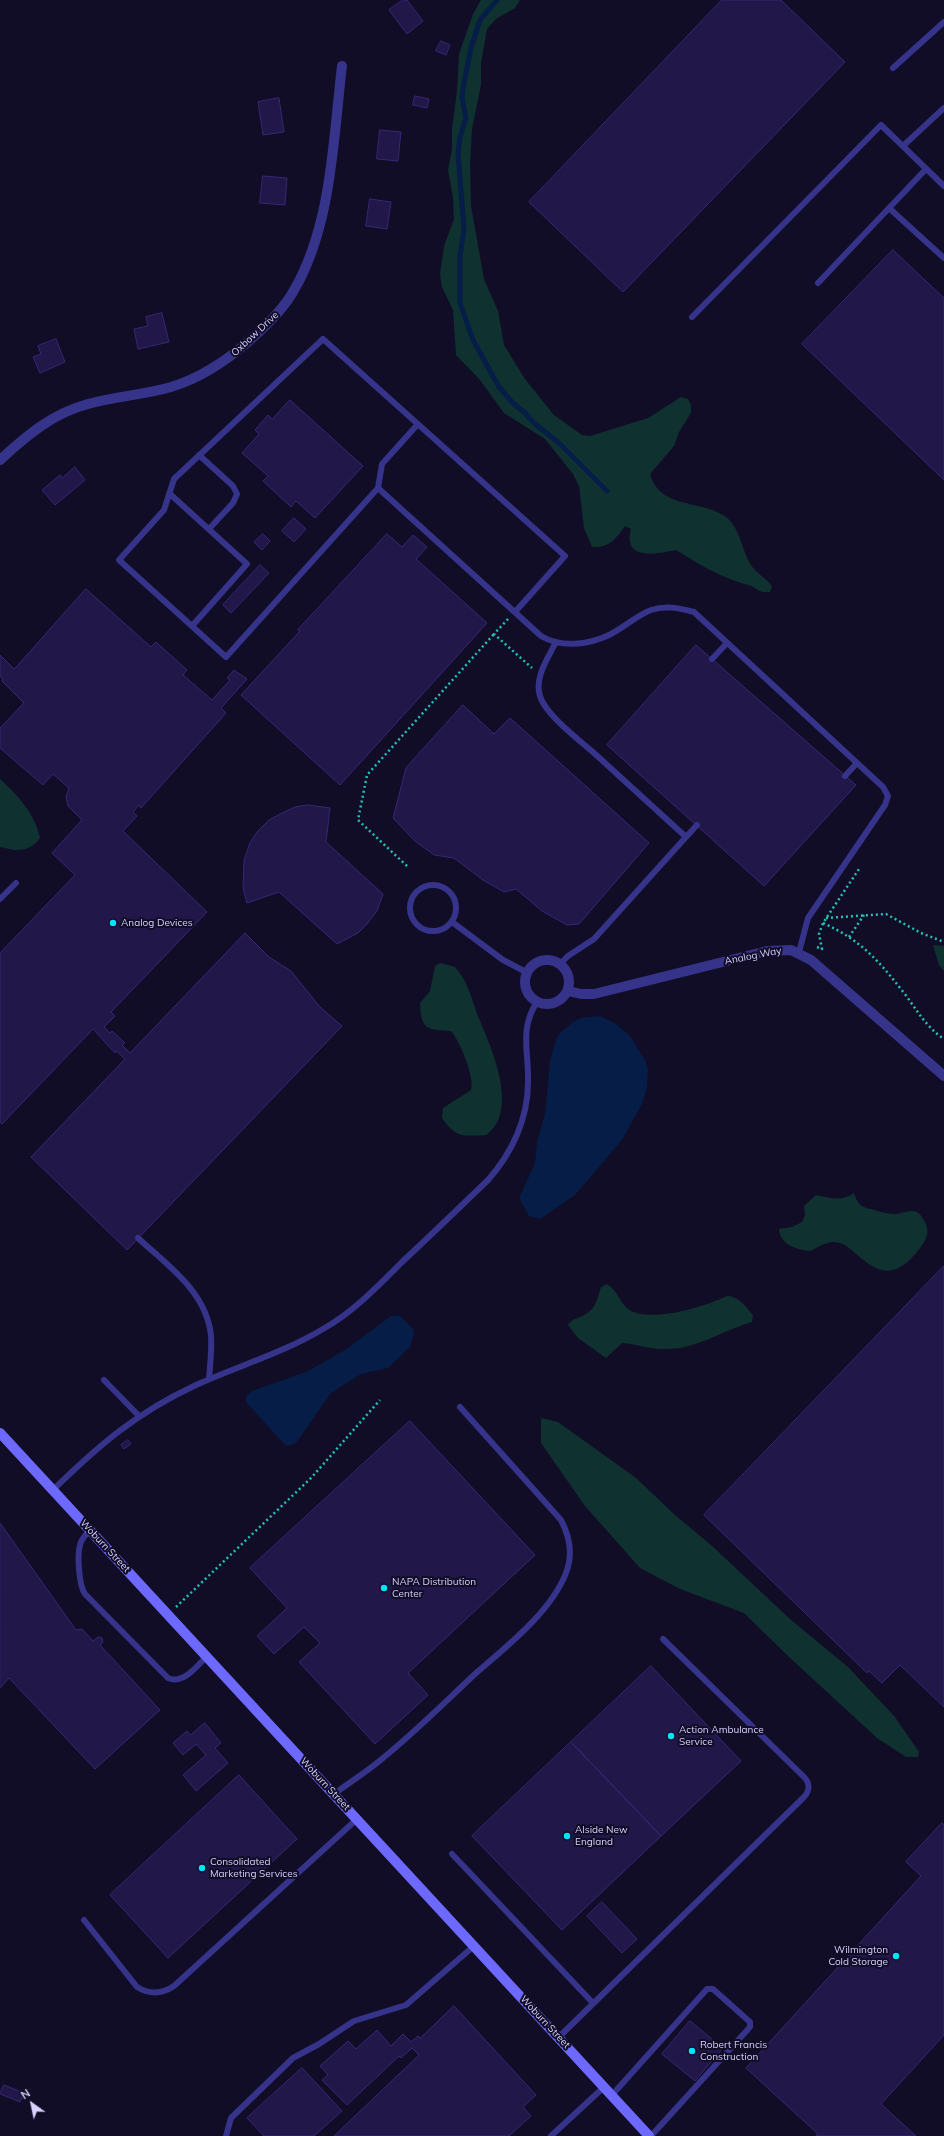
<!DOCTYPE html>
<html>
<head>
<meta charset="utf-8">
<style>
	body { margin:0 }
	#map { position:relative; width:944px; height:2136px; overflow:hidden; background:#110d26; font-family:Mulish,sans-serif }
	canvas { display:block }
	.north { position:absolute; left:12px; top:2084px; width:40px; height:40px; -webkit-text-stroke:3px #110d26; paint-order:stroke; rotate:327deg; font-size:11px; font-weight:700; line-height:16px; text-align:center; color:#d7d2ff }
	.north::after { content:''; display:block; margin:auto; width:14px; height:18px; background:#d7d2ff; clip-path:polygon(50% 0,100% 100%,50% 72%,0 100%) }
</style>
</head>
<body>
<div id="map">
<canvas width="944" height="2136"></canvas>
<div class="north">N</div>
</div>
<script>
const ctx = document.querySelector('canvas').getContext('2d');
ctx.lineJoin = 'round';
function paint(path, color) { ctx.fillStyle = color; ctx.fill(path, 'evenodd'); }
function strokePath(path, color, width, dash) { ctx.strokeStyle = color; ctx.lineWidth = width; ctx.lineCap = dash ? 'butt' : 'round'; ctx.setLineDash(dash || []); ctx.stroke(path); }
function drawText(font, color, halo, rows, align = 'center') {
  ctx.font = font + ' Mulish,sans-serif'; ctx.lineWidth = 4; ctx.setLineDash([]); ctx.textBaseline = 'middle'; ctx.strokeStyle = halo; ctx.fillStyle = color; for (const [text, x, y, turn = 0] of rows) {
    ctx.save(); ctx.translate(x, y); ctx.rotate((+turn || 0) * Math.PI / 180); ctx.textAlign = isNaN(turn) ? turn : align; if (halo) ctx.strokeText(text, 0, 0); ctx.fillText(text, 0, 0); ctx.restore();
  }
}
paint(new Path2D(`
	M481,0H520L515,8L496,19L487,29L481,63V85L472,129L470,164L471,206L484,279L498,311L504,345L525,379L554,415L582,435L590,436L648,418L681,397L688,399L691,405V413L679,432L674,446L650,474C659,508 698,500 723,515C740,525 741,549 751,565C756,573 766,578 772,586L770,592C755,593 758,587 748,585C721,578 699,564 676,550C665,552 633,560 630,542C629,538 630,533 631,529L625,526C616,539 609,548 592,547L584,528L579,486L573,474L545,439L504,413L480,380L456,355L453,310L442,287L440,274L444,246L454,219L453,198L448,170L452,149V128L457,91L459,54L473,14Z
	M0,779C18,795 35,814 40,838C29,853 16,851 0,847Z
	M933,945L944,946V971L939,965Z
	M440,963L455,967C468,982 471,997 478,1016C490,1045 521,1111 486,1135C462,1136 456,1138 442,1118L443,1108L471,1090C475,1078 460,1041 451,1031C426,1030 421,1029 420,1003L430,991L435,966Z
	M854,1193C859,1209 865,1207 878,1211C885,1213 889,1214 896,1214C903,1213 910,1209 917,1212C921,1214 923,1219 925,1222C931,1233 925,1242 917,1252C906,1265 892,1277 874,1267C847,1252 845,1229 811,1251C797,1250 780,1245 779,1229L792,1227L802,1222L805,1215L804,1206L816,1195C829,1198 842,1202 854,1193Z
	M607,1284C618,1290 620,1305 631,1311C655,1322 704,1307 727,1296C739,1296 746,1307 753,1315L752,1322C724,1330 697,1349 667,1349C651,1350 637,1344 622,1343L606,1358L578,1338L568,1325C572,1318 580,1318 586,1314C596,1308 598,1297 601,1287Z
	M541,1418L558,1422L636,1478L675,1515L711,1545L790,1619L848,1667L895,1717L919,1752L918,1757H906L877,1738L789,1657L744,1613L680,1589L640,1568L585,1506L541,1443Z`), '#0f3130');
paint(new Path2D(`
	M600,1016L616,1024L630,1036L645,1060L648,1069L647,1088L641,1106L622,1140L575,1195L540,1219L529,1216L519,1198L535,1163L537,1142L545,1113L550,1061L555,1043L559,1034L573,1022L581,1018Z
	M391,1316H400L413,1329L414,1334L410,1347L388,1368L361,1374L331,1393L296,1443L288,1446L284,1444L246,1402V1397L252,1391L306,1372L345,1350Z`), '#051d47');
strokePath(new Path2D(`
	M497,0L480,20L471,48L463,88L462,98L466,118L460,137L458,153L464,229L460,256V303L473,340L499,387L512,402L525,413L534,423L559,443L607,491`), '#051d47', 5);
const building = new Path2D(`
	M403,0H407L423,21L407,34L389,10Z
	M722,0H781L845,62L623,292L529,202Z
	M441,41L450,45L446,55L436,51Z
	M415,96L429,99L427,108L413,105Z
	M279,98L284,132L263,135L258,102Z
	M380,130L401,132L398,161L377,159Z
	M263,176L287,178L285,205L260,203Z
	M370,199L391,202L387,229L366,226Z
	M893,250L944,298V480L802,344Z
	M162,313L169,342L138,349L134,329L148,326L146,317Z
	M56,339L65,362L40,373L33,357L41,354L38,346Z
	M290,400L363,466L315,518L296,501L291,507L263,481L268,476L242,453L259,434L255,430L268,415L272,419Z
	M75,467L85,480L55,505L42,490L60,475L62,478Z
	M294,518L306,529L294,542L282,531Z
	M263,534L270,541L262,550L254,542Z
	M387,534L402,547L413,535L427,547L416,559L487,623L340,785L241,695L300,631L298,630Z
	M260,565L269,573L231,613L223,605Z
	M86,589L151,647L156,642L187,670L183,675L212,700L230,680L227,678L234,670L247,679L221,708L226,713L141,808L139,805L133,812L137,816L123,831L207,912L111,1012L115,1016L104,1027L110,1033L112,1031L125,1043L122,1045L130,1053L245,933L269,957L291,971L320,1007L342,1026L127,1250L31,1157L125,1059L116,1051L115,1053L93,1029L2,1124L0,1122V953L75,875L52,853L82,820L68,806L66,797L69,788L53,774L43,785L0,748V728L24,703L2,681L3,679L0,676V655L14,669Z
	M696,645L856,785L764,886L607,745Z
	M463,705L494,734L510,718L649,843L579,924L567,925L542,911L516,889L504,892L483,880L454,858L434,855L415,841L393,818L406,768Z
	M308,805L330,808L326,842L383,894L377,911L366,925L358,933L337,944L279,892L247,903L243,888L244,860L250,843L257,832L269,820L282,813L295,807Z
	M944,1266V1707L900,1665L882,1683L869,1671L867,1673L704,1515Z
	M410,1421L535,1555L408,1673L428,1695L375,1744L299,1662L320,1643L304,1627L274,1654L257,1636L287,1608L250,1568Z
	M128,1440L131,1444L124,1449L121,1445Z
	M0,1523L76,1630L82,1629L93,1641L98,1637L102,1638L103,1642L100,1645L160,1710L95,1769L9,1678L0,1688Z
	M651,1666L741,1761L661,1836L571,1742Z
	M205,1723L221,1743L215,1748L228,1763L196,1791L183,1775L206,1755L196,1744L183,1755L173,1743L187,1731L190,1735Z
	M571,1742L661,1836L562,1930L472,1836Z
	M239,1775L297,1839L168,1958L110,1895Z
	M942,1823L944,1825V2035L881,2104L916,2136H816L818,2134L746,2068L921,1876L906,1862Z
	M602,1902L637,1939L622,1953L587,1916Z
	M454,2006L536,2095L523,2107L531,2116L509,2136H334L419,2055L412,2048L401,2058L399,2056L347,2105L322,2080L328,2075L320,2066L348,2041L356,2049L377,2030L391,2046L403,2034L411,2042L418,2036L420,2038Z
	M690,2021L723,2048L695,2081L662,2054Z
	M302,2068L342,2111L314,2136H264L247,2118Z
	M4,2085L24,2093L20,2102L0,2094Z`);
paint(building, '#211749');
strokePath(building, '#372777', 1);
strokePath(new Path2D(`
	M508,619L494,634L532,668
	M407,866L358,820L367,775L494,634
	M826,918L886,914L921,933L944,942
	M823,923C861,940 879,961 904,993C917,1010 926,1027 944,1039
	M849,937L864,915
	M817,947L822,949L819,934L823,923L859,869
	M176,1607L311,1478L380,1400`), '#23c2b8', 2.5, [2, 3]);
strokePath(new Path2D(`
	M893,68L944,22
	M903,146L944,108
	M889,208L944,258
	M818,283L926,169
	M692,317L881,125L944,186
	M199,455L233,486L237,494L233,503L209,529
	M378,488L382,464L418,424
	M170,494L247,564L192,626
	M515,612L565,556L323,339L174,479L164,510L119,560L226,657L378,488L541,636C561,648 588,645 609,635C623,628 636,616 651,610C666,605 679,608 694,612L883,787L888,796L885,805L808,918L799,952
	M556,642C548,658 534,678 540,696C545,714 579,740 594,753C625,781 655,809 686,837L594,939L568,956L560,964
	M712,659L727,643
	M845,776L857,763
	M686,837L697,825
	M410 908a23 23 0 1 1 46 0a23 23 0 1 1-46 0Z
	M0,899L16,883
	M452,922L503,960L528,973
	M138,1238C168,1266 207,1292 211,1336C212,1351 210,1365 209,1379
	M104,1380L139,1416
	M53,1490C99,1445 136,1413 196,1385C238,1366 283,1353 323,1329C353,1312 377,1287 401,1263C430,1236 459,1208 488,1180C512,1153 528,1119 528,1082C529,1052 519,1029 537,1002
	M90,1529C87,1534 81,1539 80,1545C77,1555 79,1586 85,1594L168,1678C183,1685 197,1666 207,1656
	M334,1794C350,1782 368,1771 383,1758C415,1732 445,1702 475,1674C506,1647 551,1612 566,1573C573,1555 570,1537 561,1520L460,1407
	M452,1854L593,2003
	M84,1920L137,1987C150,1995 162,1994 174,1986L357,1819
	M559,2037L804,1797C810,1791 810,1783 804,1777L663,1639
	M612,2095L707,1989H713L750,2022V2027L651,2136
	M226,2136L231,2118L293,2058L319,2044L354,2021L406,2005L475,1945
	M551,2136L604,2087`), '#36338a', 6);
strokePath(new Path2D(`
	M0,460C26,436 53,413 88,404C116,396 144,395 171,387C201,378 226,361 249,341C265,327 282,311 293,292C332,226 333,140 342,66
	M525 982a22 22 0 1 1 44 0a22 22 0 1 1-44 0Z
	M568,991L581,994H594L767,951L791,950L811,960L944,1076`), '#36338a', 10);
strokePath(new Path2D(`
	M0,1433L649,2136`), '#6d69ff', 10);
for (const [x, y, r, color] of [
	[113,923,4,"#00e4fd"],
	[384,1588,4,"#00e4fd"],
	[671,1736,4,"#00e4fd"],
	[567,1836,4,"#00e4fd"],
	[202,1868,4,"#00e4fd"],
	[896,1956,4,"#00e4fd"],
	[692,2051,4,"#00e4fd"]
]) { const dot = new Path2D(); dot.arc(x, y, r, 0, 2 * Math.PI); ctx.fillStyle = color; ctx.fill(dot); strokePath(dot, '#110d26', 1.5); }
drawText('10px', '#d7d2ff', '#110d26', [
	["Oxbow Drive",255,334,-43],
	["Analog Way",753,956,-11],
	["Woburn Street",105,1546,47],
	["Woburn Street",325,1784,47],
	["Woburn Street",545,2022,47]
]);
drawText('10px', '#d7d2ff', '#110d26', [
	["Analog Devices",121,923],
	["NAPA Distribution",392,1582],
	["Center",392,1594],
	["Action Ambulance",679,1730],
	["Service",679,1742],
	["Alside New",575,1830],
	["England",575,1842],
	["Consolidated",210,1862],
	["Marketing Services",210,1874],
	["Wilmington",888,1950,"right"],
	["Cold Storage",888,1962,"right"],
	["Robert Francis",700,2045],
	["Construction",700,2057]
], 'left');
</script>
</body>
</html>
